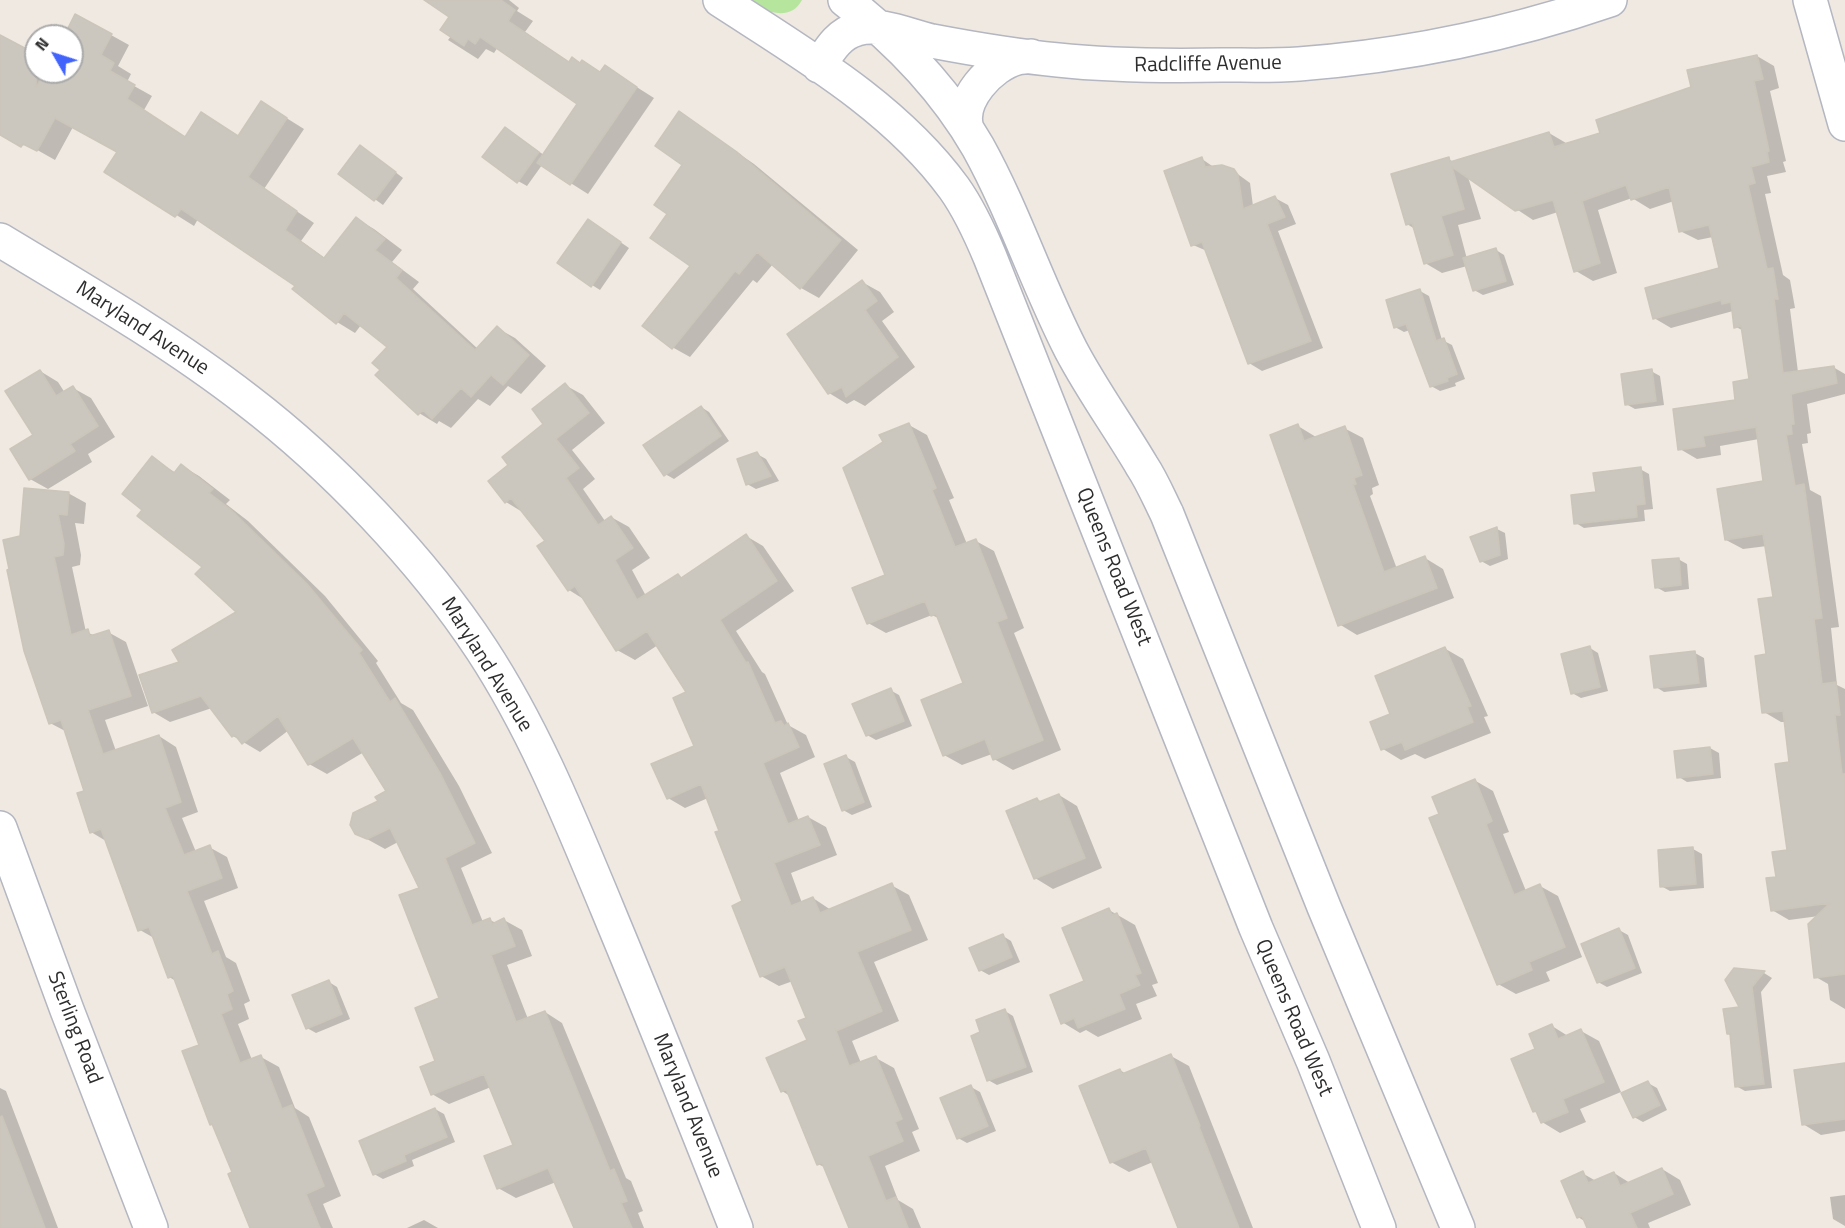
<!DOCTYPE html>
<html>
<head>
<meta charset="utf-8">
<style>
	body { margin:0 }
	#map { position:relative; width:1845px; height:1228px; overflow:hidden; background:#efe9e1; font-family:"Titillium Web",sans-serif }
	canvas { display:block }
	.north { position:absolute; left:24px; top:24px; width:60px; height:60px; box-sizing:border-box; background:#fff; border:2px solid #ababab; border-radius:50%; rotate:309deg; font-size:16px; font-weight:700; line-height:24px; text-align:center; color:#2e2e2e }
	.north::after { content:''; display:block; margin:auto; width:21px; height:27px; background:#4264fb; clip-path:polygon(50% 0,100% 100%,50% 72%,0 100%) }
</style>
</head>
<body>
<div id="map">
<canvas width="1845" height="1228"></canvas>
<div class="north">N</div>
</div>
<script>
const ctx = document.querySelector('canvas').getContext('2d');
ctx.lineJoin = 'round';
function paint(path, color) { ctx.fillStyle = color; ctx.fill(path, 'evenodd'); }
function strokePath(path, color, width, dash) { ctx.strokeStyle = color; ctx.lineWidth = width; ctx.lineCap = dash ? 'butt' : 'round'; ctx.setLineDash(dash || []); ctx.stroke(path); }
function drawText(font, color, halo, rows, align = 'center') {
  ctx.font = font + ' "Titillium Web",sans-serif'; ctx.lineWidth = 4.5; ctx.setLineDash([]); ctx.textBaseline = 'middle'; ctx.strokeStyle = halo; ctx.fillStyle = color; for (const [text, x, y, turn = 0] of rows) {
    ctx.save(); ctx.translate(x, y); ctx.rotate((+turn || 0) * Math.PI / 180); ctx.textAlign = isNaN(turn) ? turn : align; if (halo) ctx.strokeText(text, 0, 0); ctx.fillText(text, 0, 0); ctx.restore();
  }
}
paint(new Path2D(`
	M746,0H802C790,23 762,11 746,0Z`), '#b6e59e');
paint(new Path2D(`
	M451,0H509L519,8L517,11L533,21L525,32L570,63L581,65L583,62L602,73L605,67L654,98L588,194L542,165L527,186L518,181L513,134L544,155L579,103L498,47L494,53L486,49L478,59L448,40L451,36Z
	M53,31L62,36H50Z
	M111,35L129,45L118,66L131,74L127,82L152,96L144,110L186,138H239L280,114L304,129L264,189L314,223L301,241L326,259L357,219L374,229L402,250L392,262L419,282L413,289L478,349L497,328L515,338L546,366L521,394L508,386L490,406L478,399L451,428L439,421L437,424L419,413L382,370L389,346L361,325L355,333L337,322L297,286L198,219L194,226L106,171L119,152L73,127L55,160L0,129V37L36,56V72H72V36H65Z
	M1757,56L1774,66L1779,88L1770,91L1786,161L1783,162L1786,172L1767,176L1771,193L1765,194L1783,275L1790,280L1795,308L1790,309L1798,372L1833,367L1845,374V394L1807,404L1811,433L1807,434L1808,443L1802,444L1810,490L1821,496L1839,627L1831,628L1837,685L1845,689V1009L1830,1000L1828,984L1816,977L1819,916L1789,920L1772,910L1777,879L1789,851L1791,764L1786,722H1781L1764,712L1767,656L1774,599L1767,546L1743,549L1726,540L1765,483L1759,439L1720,446L1721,455L1697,459L1680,449L1737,402L1751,380L1744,331L1736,327L1733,311L1671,328L1654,318L1720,269L1713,237L1698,240L1680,231L1674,201L1650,209L1632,198L1598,210L1617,273L1593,281L1576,271L1558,212L1533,220L1468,177L1481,219L1458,225L1467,259L1496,250L1504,255L1514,285L1483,295L1474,290L1467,266L1442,273L1425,263L1415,229L1407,224L1448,159L1454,162L1549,133L1566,143L1602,134Z
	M680,113L754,164L858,250L819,298L801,288L773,264L757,283L753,280L690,357L672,347L692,265L669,214L684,164Z
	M369,152L403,178L383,205L340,174Z
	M1202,159L1215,168L1228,167L1250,183L1253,206L1275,198L1288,205L1296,224L1278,231L1323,348L1262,371L1249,363L1207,251L1193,245Z
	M597,226L629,248L600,290L592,285Z
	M862,282L880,292L894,312L882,321L915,367L865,406L854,400L847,404L829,393Z
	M1420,291L1429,296L1442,340L1452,345L1465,379L1455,383L1456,386L1440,391L1431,386L1410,330L1404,332L1395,327Z
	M40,371L58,382L65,393L73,388L91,398L115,437L88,454L92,462L48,489L30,479Z
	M1651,371L1660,376L1664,405L1635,409L1626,404Z
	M565,385L583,395L605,423L572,450L595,479L583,489L605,521L611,517L629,527L650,558L632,570L646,596L678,576L683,579L746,536L763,546L794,591L736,631L762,672L765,674L788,725L806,735L815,757L780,773L799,821L808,817L826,827L837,855L791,873L802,903L813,898L831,910L891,885L909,895L928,940L874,962L899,1021L852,1041L861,1063L876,1058L894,1068L919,1129L912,1132L920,1151L885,1166L898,1200L913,1209L921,1228H851L826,1168L818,1164L790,1096L782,1091L809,1041L808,1018L793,981L779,986L761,976L744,902L708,798L685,808L668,798L696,747L688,692L658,645L635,660L617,650L585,600L569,590L547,541L524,513L506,502L490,481L510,465L545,424Z
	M701,407L709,412L729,441L674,479L665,474Z
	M909,425L927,435L954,498L949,500L967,544L976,541L994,551L1024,628L1014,633L1061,750L1013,770L994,759L992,754L962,765L944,755L965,683L940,619L932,615L886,633L868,623L887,576Z
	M1298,426L1316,437L1344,428L1363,438L1379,485L1372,488L1373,494L1370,496L1397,569L1425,558L1443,569L1454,598L1357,635L1339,624Z
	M757,454L766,459L779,481L756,489L747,484Z
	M152,458L176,473L182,466L199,476L230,500L226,504L248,521L325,596L378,661L376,663L401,703L413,710L459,786L492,853L461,868L483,922L490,920L496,923L504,920L522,930L532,956L507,965L528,1019L545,1012L562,1023L626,1178L631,1181L643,1211L638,1213L644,1228H573L575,1227L556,1182L516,1198L498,1188L515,1146L491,1087L449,1104L432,1094L437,1062L441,999L421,888L398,842L385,849L356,833L388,792L364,752L327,774L309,764L289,730L260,752L233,736L212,708L170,722L153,712L181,663L238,612L205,567L144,510Z
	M1640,469L1649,474L1653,509L1644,510L1645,521L1584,528L1576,523L1597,493Z
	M68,493L86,503L84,524L75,523L81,555L80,565L72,567L86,632L96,636L108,632L126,642L148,706L105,720L116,751L159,736L176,747L198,812L182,818L196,852L209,847L227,857L238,888L204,901L226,957L236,963L250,1001L244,1004L249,1019L238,1024L252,1060L261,1057L279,1067L295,1108L309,1117L341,1196L323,1204L333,1228H252L233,1173L200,1045L176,981L169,977L154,938L140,930L106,841L91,832L86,792L67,732L50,723L22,537Z
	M1497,529L1505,533L1508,559L1490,566L1481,561Z
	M1678,559L1687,564L1689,589L1665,592L1656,587Z
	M1444,648L1463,659L1488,716L1484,717L1491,733L1425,759L1415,754L1401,760L1383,749L1392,715Z
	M1590,648L1598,653L1608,691L1581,698L1572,693Z
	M1695,653L1704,658L1707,687L1664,692L1656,687Z
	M890,690L899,695L912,726L876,740L867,735Z
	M1710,748L1719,753L1721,778L1687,782L1679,777Z
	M846,757L855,762L872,807L852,815L843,810Z
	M1474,780L1493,791L1509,832L1503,834L1526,891L1540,886L1558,896L1582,957L1546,972L1550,981L1516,994L1498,984L1441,814Z
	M1059,795L1077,806L1102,868L1053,889L1035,878L1037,799L1042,802Z
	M1693,849L1702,854L1704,888L1670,891L1661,886Z
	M1109,910L1135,925L1158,983L1152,985L1157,996L1136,1004L1142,1019L1098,1037L1086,1030L1080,1033L1062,1022L1086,982Z
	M1619,930L1628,935L1642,973L1607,987L1598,982Z
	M1003,936L1011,941L1020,962L989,975L980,970Z
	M1735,969L1764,973L1772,978L1761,992L1772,1088L1745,1091L1736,1086L1732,1035L1728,1033L1741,1008Z
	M329,982L337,987L350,1019L316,1033L307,1028Z
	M1005,1011L1013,1016L1033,1072L997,1085L988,1080L982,1033Z
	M1552,1026L1568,1036L1581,1031L1599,1041L1621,1092L1580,1109L1586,1122L1560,1133L1542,1122L1538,1114L1534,1111L1537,1049Z
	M1171,1056L1189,1066L1253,1228H1179L1153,1162L1129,1172L1111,1162L1120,1070L1126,1074Z
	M1845,1064V1131L1821,1135L1803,1124Z
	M1648,1083L1657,1088L1667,1110L1643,1122L1634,1117Z
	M971,1087L980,1092L996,1131L967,1143L958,1138Z
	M0,1088L6,1091L58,1228H0Z
	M435,1109L444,1114L455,1142L412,1160L414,1166L383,1179L374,1174Z
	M1662,1169L1680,1180L1691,1205L1648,1223L1650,1228H1589L1586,1222L1578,1217L1582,1173L1596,1181L1614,1173L1630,1183Z
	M1845,1195V1226L1833,1219L1830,1197Z
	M424,1220L438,1228H407Z`), '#0003');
const building = new Path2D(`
	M424,0H501L515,10L508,21L569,62L572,57L580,63L582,60L600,72L605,65L637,87L570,185L537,163L577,104L480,37L475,44L468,39L464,46L440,30L449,17Z
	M75,14L112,34L101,55L114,63L110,71L135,85L127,99L185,137L201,112L238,136L261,101L287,118L248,177L297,211L285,230L324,258L356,217L385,239L375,250L402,270L396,278L475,350L497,326L529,355L503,385L491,375L471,397L461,388L432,419L423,410L418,415L375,375L380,370L372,363L387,347L344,313L336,324L292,289L295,286L181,209L175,217L104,172L117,152L55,118L37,151L23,144L21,147L0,135V35L36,54V88L44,72H72V36H64Z
	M1757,55L1763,79L1754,81L1769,151L1767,152L1769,162L1751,167L1755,183L1748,185L1767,269L1773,268L1778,299H1774L1783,373L1834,366L1837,383L1791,394L1794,424H1791L1792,434L1786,435L1795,486L1804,484L1822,618L1814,619L1822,684L1836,682L1840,715H1835L1842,774H1845V974L1814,978L1808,924L1830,903L1771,911L1766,878L1776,877L1772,852L1787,850L1775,764L1789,762L1783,711L1762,713L1755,656L1766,654L1758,599L1773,597L1763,534L1725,540L1717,489L1763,481L1756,427L1703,436L1705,446L1678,450L1673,409L1735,400L1733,382L1749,379L1741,326L1734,328L1731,302L1722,304L1721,300L1653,319L1645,288L1719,268L1709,225L1679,232L1669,187L1631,200L1626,185L1582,201L1600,263L1574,272L1553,200L1515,211L1452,167L1464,209L1441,216L1453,255L1424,264L1412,223L1406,225L1391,174L1449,157L1450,162L1549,132L1554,147L1600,133L1596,120L1691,87L1687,70Z
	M679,111L737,152L841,240L800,289L757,252L739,274L735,271L672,349L642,326L690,266L650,238L667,214L654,205L682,165L655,146Z
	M505,127L539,152L517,183L482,157Z
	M360,145L396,172L374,201L338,174Z
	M1202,157L1205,167L1222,165L1234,169L1238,175L1243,209L1275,196L1285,217L1267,224L1311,341L1248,364L1202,242L1191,246L1164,171Z
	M588,219L621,242L591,287L557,263Z
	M1496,248L1506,281L1473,291L1463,258Z
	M862,280L877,301L865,310L898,357L846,397L842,387L828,394L787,334Z
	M1420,289L1436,341L1444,338L1457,374L1447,378L1448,381L1430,387L1406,324L1394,328L1386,300Z
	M1652,369L1656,401L1625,405L1621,374Z
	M40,370L56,396L73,386L98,426L70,444L75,451L29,480L10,449L33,435L5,391Z
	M565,383L589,413L556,439L579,468L566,478L598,525L611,516L633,548L615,560L637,600L678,574L681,578L746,534L777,581L720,620L746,663L748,662L775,723L781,721L784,726L788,723L799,747L763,763L788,824L808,816L820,845L774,863L791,906L813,897L820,913L892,883L911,930L857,952L882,1011L836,1031L849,1066L876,1056L902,1119L895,1122L903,1141L868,1156L886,1201L896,1197L908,1228H849L822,1163L817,1165L786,1089L781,1092L766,1058L807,1040L798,1021L806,1018L785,967L760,977L732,906L742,901L715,832L719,831L701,784L667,799L651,764L694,746L673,698L686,692L647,631L616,651L575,586L568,591L537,546L545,541L511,498L505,503L488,481L508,465L502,457L543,424L532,409Z
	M701,406L721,436L664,476L643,445Z
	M909,423L936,488L932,490L955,547L976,539L1007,618L997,622L1043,740L993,760L985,739L943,756L921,700L963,683L936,614L931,616L925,601L867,624L852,588L885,575L843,468L883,442L879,435Z
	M1298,424L1304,441L1345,426L1362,475L1354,478L1356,484L1353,485L1384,572L1425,556L1437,588L1338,626L1270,435Z
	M757,452L771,476L746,485L737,459Z
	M152,456L174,473L181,464L213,489L209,493L230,509L307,584L362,650L359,653L390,702L395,698L441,775L475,843L445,858L472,925L490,918L492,924L504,918L515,946L491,955L516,1022L545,1011L610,1171L614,1169L627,1201L621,1203L632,1228H574L548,1168L497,1189L484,1156L513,1145L484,1074L431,1095L420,1067L435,1061L415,1008L439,998L399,895L419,888L390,828L367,839L355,834L350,825L353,813L378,801L375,797L386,791L353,738L308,765L278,716L242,744L235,735L232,737L201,696L152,713L139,675L179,662L172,650L236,612L195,574L202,567L137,516L142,510L122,494Z
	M1641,467L1645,504L1636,505L1637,517L1574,524L1571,495L1596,492L1593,473Z
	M24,488L69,492L67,515L58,514L64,544L63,555L54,557L71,635L88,629L90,636L109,630L131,696L88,710L103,754L159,735L181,802L165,808L184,855L210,845L222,878L187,891L212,954L218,951L233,991L227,994L232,1009L221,1014L240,1063L261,1055L282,1109L292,1105L324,1186L306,1194L320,1228H250L228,1174L232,1172L212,1124L210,1125L182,1051L199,1045L173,976L168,978L149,927L138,931L101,829L90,833L77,793L84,791L61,720L49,724L24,651L7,570L9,569L3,540L20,536Z
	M1497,527L1500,555L1480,562L1470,537Z
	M1679,558L1681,585L1655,588L1652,560Z
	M1590,646L1600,687L1571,694L1561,654Z
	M1445,647L1471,706L1467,707L1473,722L1405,750L1402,742L1381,750L1370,722L1390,714L1375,676Z
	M1695,651L1699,683L1654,688L1650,656Z
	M891,688L904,721L866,736L852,704Z
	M1710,747L1713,774L1677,778L1674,751Z
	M846,755L864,802L842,811L824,764Z
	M1475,779L1492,821L1486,824L1514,895L1540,884L1565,947L1529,962L1532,970L1497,985L1429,818L1439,814L1432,797Z
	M1059,794L1085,858L1034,879L1006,811L1037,798L1039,802Z
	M1693,847L1696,884L1660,887L1658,850Z
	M1109,908L1112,915L1117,913L1141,973L1135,975L1140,985L1119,994L1125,1009L1078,1028L1074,1018L1061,1024L1050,995L1084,981L1062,928Z
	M1619,928L1635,968L1597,983L1581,944Z
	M1003,934L1012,957L979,971L969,948Z
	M1734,968L1765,971L1752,987L1764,1084L1735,1087L1730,1034H1727L1723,1009L1739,1007L1725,980Z
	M329,980L342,1014L306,1029L292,995Z
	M1005,1009L1026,1067L987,1081L971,1036L980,1032L976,1020Z
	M1552,1024L1558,1039L1581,1029L1604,1082L1563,1099L1568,1112L1541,1123L1536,1111L1533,1112L1511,1059L1535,1049L1529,1034Z
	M1171,1054L1200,1126L1199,1127L1239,1228H1178L1146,1148L1110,1163L1079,1086L1120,1069L1122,1074Z
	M1845,1063V1119L1802,1125L1794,1070Z
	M1648,1081L1660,1105L1633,1118L1621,1093Z
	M971,1085L988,1126L957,1139L940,1098Z
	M435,1108L447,1137L404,1155L406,1161L373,1175L359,1141Z
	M2,1116L45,1228H0V1117Z
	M1662,1168L1673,1194L1630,1213L1637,1228H1587L1582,1216L1577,1218L1561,1181L1583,1171L1588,1183L1614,1172L1620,1186Z`);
paint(building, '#cbc7bf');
strokePath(building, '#cbc5ba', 1.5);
const minor = new Path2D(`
	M720,0C803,54 895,107 954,188C969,209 980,233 990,257L1256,928L1313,1061L1379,1228
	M845,0C897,40 945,90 978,147C1014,212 1037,284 1071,350C1092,390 1119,427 1142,466C1152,481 1159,498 1167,514L1324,907L1458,1228
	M1810,0L1845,124
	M819,66C829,51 838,34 857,29C881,22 909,36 932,41C974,49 1016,56 1058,60C1113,66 1167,66 1222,65C1247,65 1273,66 1299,64C1404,56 1511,34 1610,0
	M967,129C958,100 991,65 1017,58C1021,57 1027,57 1031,56
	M0,240C83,290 171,341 247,400C332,465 423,560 482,650C535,731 570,819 607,908C651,1014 694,1121 736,1228
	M0,828L67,1010L151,1228`);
strokePath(minor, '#b4b7c1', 36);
strokePath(minor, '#fff', 33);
drawText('21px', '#2e2e2e', '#fff', [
	["Radcliffe Avenue",1208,65,-1],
	["Maryland Avenue",142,329,33],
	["Queens Road West",1113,567,68],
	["Maryland Avenue",486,665,58],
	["Queens Road West",1293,1018,67],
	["Sterling Road",74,1028,69],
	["Maryland Avenue",687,1106,68]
]);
</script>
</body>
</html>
